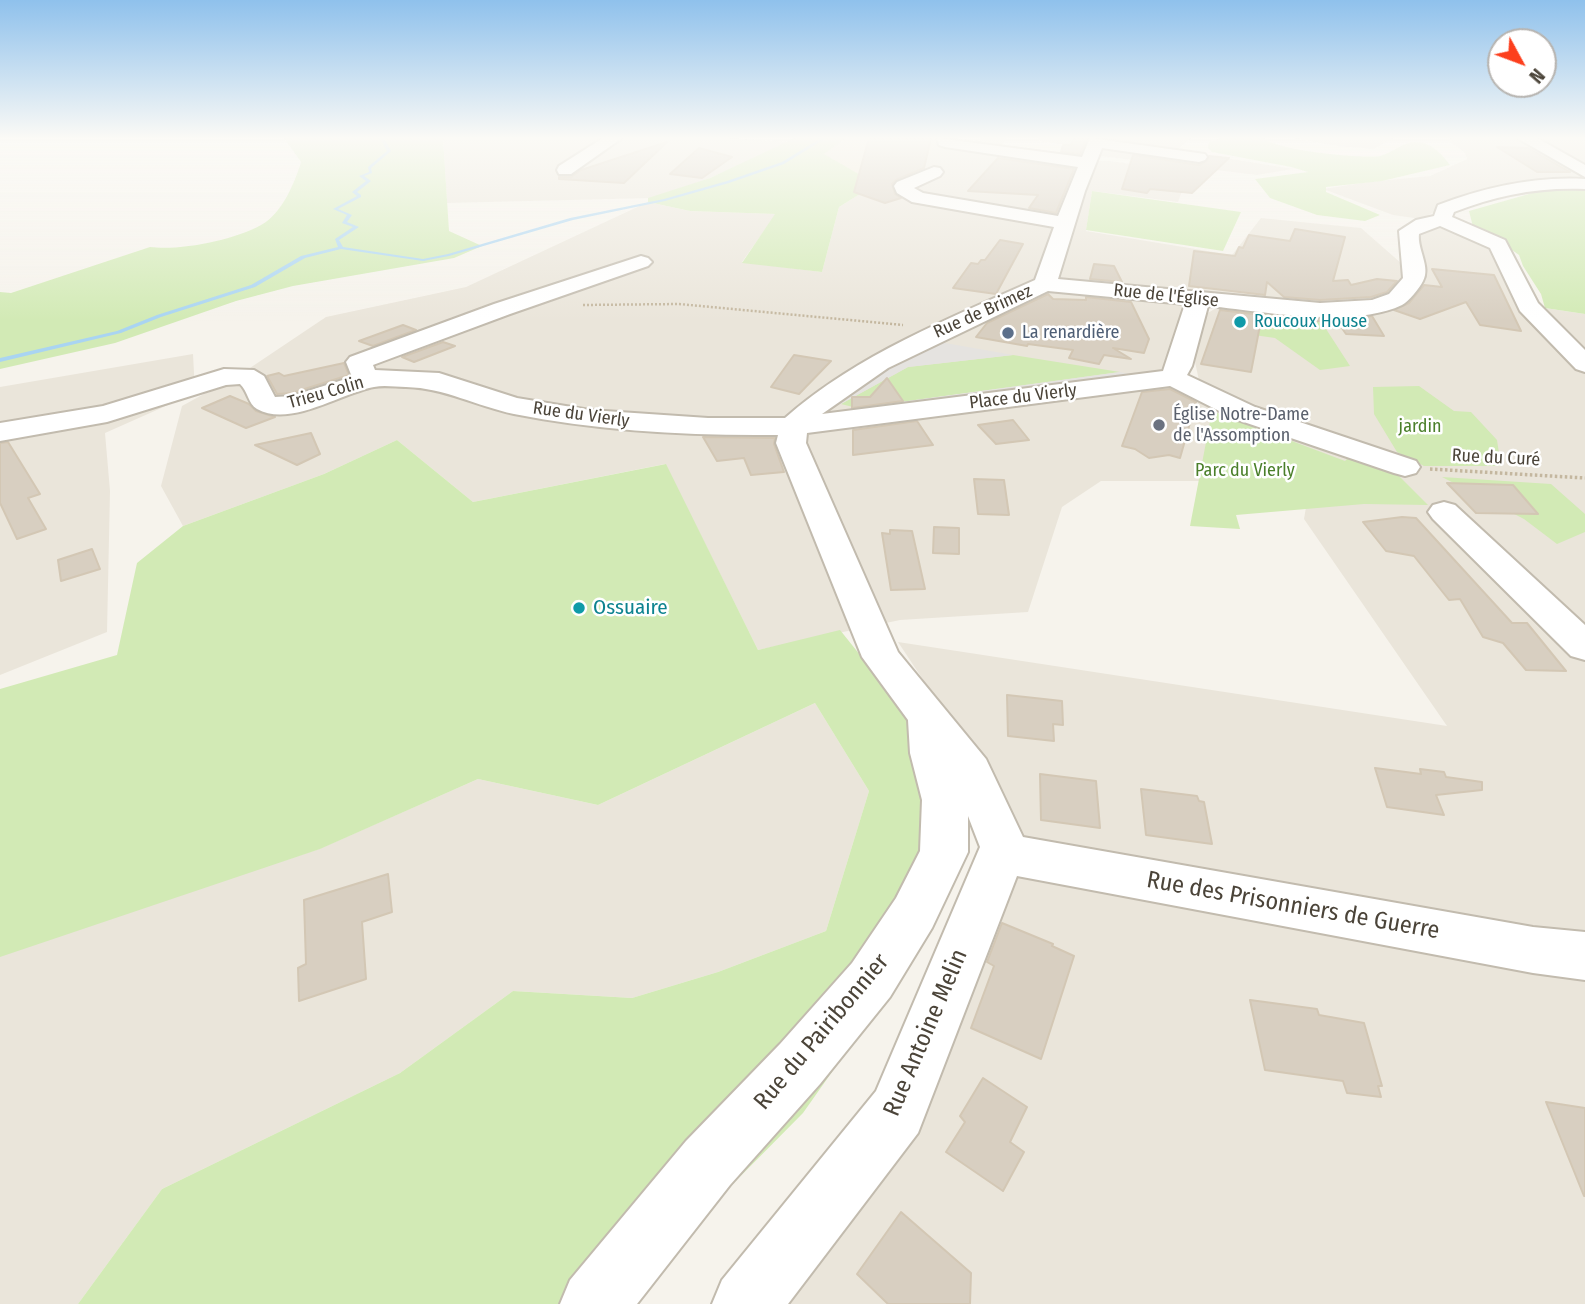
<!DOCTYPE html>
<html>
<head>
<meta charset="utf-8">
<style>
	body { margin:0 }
	#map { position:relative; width:1585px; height:1304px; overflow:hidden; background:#f6f3ec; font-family:"Fira Sans Condensed",sans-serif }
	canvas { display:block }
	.north { position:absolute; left:1487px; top:28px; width:70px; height:70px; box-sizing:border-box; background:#fff; border:2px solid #b7b4b0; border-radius:50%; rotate:131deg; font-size:19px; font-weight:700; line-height:28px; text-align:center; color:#4b4439 }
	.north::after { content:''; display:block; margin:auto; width:24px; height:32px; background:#fc3f1d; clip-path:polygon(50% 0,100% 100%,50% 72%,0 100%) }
</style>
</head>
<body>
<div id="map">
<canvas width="1585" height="1304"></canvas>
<div class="north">N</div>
</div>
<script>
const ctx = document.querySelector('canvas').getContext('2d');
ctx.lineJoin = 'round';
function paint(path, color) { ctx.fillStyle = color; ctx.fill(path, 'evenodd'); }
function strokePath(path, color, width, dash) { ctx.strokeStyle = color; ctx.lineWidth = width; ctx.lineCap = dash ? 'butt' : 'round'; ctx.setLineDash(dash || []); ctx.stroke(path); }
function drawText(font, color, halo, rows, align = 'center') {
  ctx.font = font + ' "Fira Sans Condensed",sans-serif'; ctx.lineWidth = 5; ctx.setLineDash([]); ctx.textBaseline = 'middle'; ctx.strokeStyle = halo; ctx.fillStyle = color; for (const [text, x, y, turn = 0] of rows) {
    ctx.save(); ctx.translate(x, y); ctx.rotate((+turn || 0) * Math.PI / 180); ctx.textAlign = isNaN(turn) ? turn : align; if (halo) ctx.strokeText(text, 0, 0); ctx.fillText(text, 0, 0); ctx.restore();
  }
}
paint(new Path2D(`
	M443,138H727L790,142L710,178L653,198L447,203Z
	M846,138H939L975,144L982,138H1006L1001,147L1064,161H1110L1189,172L1178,202L1092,191L1086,231L1232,255L1261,218L1361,228L1409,270L1406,278L1385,300L1365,307L1188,299L1167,362L1238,421L1232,481H1101L1062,507L1028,612L900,620L758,650L665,464L473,502L397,440L324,474L183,526L161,486L182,406L244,372L326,317L466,287L648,202L690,211L776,214L742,262L822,272L839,207L875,184Z
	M1039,138H1191L1177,150L1293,169L1257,175L1100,156L1075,157L1081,147L1040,141Z
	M1294,138H1393L1374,149L1338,146Z
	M1450,138H1585V183L1569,181L1444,207L1421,219L1393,215L1323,189L1368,182L1430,176L1467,159L1465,153L1451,142Z
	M1437,228L1462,231L1484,240L1500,255L1525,313L1545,308L1585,314V1304H744L949,1011L1011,858L969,749L898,642L1447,726L1304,519L1313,466L1270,417L1200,385L1195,362L1198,340L1206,314L1218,307L1378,312L1408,302L1425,277L1416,234L1425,229Z
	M193,354L195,393L105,433L110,491L107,632L0,675V387Z
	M815,703L869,791L826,931L718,972L632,998L513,991L400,1073L162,1189L78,1304H0V954L319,849L478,779L598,805Z`), '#eae5da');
paint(new Path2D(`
	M846,138H939L918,175L892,187L876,184L823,154Z`), '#efe8d6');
paint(new Path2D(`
	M284,138H443L449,231L482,246L454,258L293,286L236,301L115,343L0,369V292L11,293L150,247C180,251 234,240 261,225C282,214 295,182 301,162Z
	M795,138H846L824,154L876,184L839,207L822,272L742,263L775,214L690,211L648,202V198L710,178Z
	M1221,138H1264C1274,150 1362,159 1380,156C1392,153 1403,142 1415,142C1431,142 1441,153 1450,165L1382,181L1326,187V192L1380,215L1365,221L1317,215L1270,198L1255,179L1308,172L1291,167L1212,152L1208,148L1209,142Z
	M1550,188L1585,189V314L1545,308L1541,294L1523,266L1519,255L1497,239L1473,227L1469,211Z
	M1092,191L1241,212L1223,251L1086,230Z
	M1230,311L1317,315L1350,366L1320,370L1275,338L1212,329Z
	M1013,355L1120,372L857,408L841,404L908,367Z
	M1419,386L1454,411L1471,412L1497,440L1501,466H1424L1397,452L1374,414L1373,387Z
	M1212,411L1345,461L1349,457L1394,471L1428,505L1364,504L1236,515L1240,529L1190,526Z
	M397,440L473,502L666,464L758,650L840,630L978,802L937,903L887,994L803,1113L707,1210L622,1304H78L162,1189L400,1073L513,991L632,998L718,972L826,931L869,791L815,703L598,805L478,779L320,849L0,957V689L117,655L137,563L183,526L324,474Z
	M1442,477L1551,484L1585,514V532L1557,544L1524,519Z`), '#d2eab5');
paint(new Path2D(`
	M934,341L1013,355L908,367L841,404L833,400Z
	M1120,372L1155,380L870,416L857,408Z`), '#e5e3e0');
paint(new Path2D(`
	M380,138H384L391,151L371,168L372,173L364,176L371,181L357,192L361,195V197L338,209L352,215L347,222L359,227L339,240L343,247L423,259L448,254L570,218L664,199L727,181L782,162L821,138H826L784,164L729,183L665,201L573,220L449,256L423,261L341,249L305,258L255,287L161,317L121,333L0,362V358L117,331L157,315L251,285L301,256L338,247L335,239L353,227L342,223L347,215L333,209L357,196L352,192L366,181L359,176L369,172L368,167L387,151Z`), '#a9d4f2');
const building = new Path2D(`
	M869,138H931L924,168L896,180L892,184L895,194L901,198L885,203L854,192Z
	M1074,138H1087L1080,154L1061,152L1063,145H1071Z
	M667,142L624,183L559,179V177H571L581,170Z
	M1497,147L1528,148L1570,172H1537Z
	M699,148L732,157L702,178L670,174Z
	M1133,155L1199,165L1207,161L1209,156L1229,158L1192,193L1150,189L1147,193L1122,189Z
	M998,158L1074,169L1056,213L1029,208L1038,195L968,191Z
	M1295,229L1345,237L1333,281L1348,280L1351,285L1377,279L1397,281L1387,292L1371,297L1320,300L1284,297L1267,282L1265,295L1189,286L1194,251L1235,256L1239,247L1243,248L1249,235L1290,241Z
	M1000,240L1023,244L996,294L953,288L971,263L978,264L981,260H985Z
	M1094,264L1114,266L1122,282L1090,279Z
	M1432,269L1494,275L1521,331L1480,325L1466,302L1420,319L1394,310L1409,303L1424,285L1442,287Z
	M1048,294L1053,299L1086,300V297L1131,302L1149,339L1144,353L1113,348L1131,359L1104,355L1099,364L1069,358L1073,350L1028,344L1027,346L976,337L987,323Z
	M1220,310L1262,315L1251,372L1201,364Z
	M1372,316L1384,336L1346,334L1337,321H1311L1309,319Z
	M403,325L416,330L373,346L359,341Z
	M443,342L455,346L414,362L402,357Z
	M794,355L831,361L799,394L771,387Z
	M344,363L349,375L292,393L277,394L267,376L279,373L284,376Z
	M887,378L903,401L852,408V397H870Z
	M1170,389L1196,402L1180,458L1169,455L1149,458L1135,449L1122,446L1142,392Z
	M230,396L249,404L256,411L275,417L246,428L202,408Z
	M1013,420L1029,440L996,444L978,425Z
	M917,421L933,445L853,455V430Z
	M311,433L320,454L297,465L255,445Z
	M703,437L775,438L774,444L784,472L751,475L744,458L717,461Z
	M8,442L40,494L28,498L46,529L17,539L0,503V443Z
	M974,479L1004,480L1009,515L978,514Z
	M1447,483L1513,485L1538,514L1476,513Z
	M1402,517L1416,518L1512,623H1527L1566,671L1526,670L1503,643L1483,637L1460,599L1449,600L1414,556L1386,551L1363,522Z
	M934,527L959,528V554L933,553Z
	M890,530L912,531L925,589L891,590L882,533L890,534Z
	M92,549L100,569L61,581L58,560Z
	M1007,695L1062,701L1063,725L1053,724L1054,741L1008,736Z
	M1375,768L1421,774L1420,769L1444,772L1446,777L1482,782V790L1436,795L1444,815L1387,807Z
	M1040,774L1096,781L1100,828L1041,820Z
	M1141,789L1197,796L1199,801L1204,802L1212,844L1146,835Z
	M388,874L392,912L362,922L366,979L299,1001L298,968L306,964L304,900Z
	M1002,923L1053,944L1052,946L1074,956L1041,1059L971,1028L994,966L987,962Z
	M1250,1000L1317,1009L1319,1015L1364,1023L1382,1086H1378L1381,1097L1347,1093L1343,1081L1265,1070Z
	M983,1078L1027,1107L1010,1142L1024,1152L1003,1191L946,1152L965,1122L960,1116Z
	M1546,1102L1585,1108V1196H1584Z
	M901,1212L971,1273L970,1304H888L857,1274Z`);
paint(building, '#d8cfc1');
strokePath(building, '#d3c7b4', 2);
const minor = new Path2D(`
	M603,138H622L571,174H559L557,170L559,166Z
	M937,138L1082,157L1090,138L1205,154L1207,157L1205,160L1199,162L1102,148L1085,191L1058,279L1320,303L1372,300L1389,294L1403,278L1399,231L1416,220L1434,216L1438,205C1486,187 1534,176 1585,179V189C1539,187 1497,195 1454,212L1452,217L1505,240L1538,303L1585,350V372L1576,369L1520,311L1490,248L1440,226L1419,234C1417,249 1431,267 1423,281C1419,289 1409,301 1402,305C1352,329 1262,311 1208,306L1192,366L1187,375L1255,407L1416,461L1420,467L1416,473L1405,476L1394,473L1235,419L1170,386L807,433L806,443L898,652L986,759L1023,837L1533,927L1585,932V980L1533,973L1017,876L918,1133L788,1304H712L722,1280L876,1091L980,847L968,816V852L932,928L890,997L820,1084L730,1185L637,1304H560L570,1280L686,1141L780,1044L852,963L896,898L920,851L922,800L910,753L908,720L862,657L776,443L778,435C689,436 601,431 514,414C476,406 445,388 406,387C396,387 384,385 374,387C341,393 290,428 257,409C248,404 248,391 240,384L226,385L107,422L0,441V423L103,406L224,369L254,370L264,376L275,397L292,396L352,377L346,362L350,357L494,304L641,256L648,258L652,262L648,266L510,314L373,365L375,370L439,373L517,398L590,410L708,418H785C858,354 948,319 1035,280L1054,227L912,202L897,193L894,186L897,182L934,167L940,168L943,172L940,176L914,188L923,193L1058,216L1078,167L945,147L939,145ZM1048,291L1185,304L1163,371L822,414L888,368Z
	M1517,138H1537L1585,165V177Z
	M1444,502L1455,505L1585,625V660L1571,656L1433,519L1428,512L1433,505Z`);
strokePath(minor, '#c2bbae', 4);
strokePath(new Path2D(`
	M583,305L679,304L903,325`), '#c4b79f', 2.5, [2, 2]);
strokePath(new Path2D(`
	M1430,469L1585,478`), '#c4b79f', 3.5, [2.5, 2.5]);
paint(minor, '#fff');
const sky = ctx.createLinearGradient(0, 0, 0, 321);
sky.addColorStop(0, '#8fc1ec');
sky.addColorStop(0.43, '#fbfaf6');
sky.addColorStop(1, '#fbfaf600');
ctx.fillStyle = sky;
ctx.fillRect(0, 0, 1585, 321);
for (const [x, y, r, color] of [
	[1240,322,7,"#0f9aa8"],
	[1008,333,7,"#5c6f8a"],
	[1159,425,7,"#6b7280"],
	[579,608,7,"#0f9aa8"]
]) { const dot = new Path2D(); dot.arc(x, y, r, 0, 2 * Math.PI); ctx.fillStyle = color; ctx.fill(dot); strokePath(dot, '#fff', 2.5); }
drawText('18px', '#4b4439', '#fff', [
	["Rue de l'Église",1166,296,6],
	["Rue de Brimez",983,312,-24],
	["Trieu Colin",326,393,-16],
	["Place du Vierly",1023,397,-7],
	["Rue du Vierly",581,415,8],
	["Rue du Curé",1496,458,3]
]);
drawText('18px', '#0d838f', '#fff', [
	["Roucoux House",1254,322]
], 'left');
drawText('18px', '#4e5e75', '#fff', [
	["La renardière",1022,333]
], 'left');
drawText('18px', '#5b616d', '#fff', [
	["Église Notre-Dame",1173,415],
	["de l'Assomption",1173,436]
], 'left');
drawText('18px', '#4a7f2a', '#fff', [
	["jardin",1420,427],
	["Parc du Vierly",1245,471]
]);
drawText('21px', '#0d838f', '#fff', [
	["Ossuaire",593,608]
], 'left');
drawText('24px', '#4b4439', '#fff', [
	["Rue des Prisonniers de Guerre",1293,906,10],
	["Rue du Pairibonnier",822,1032,-50],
	["Rue Antoine Melin",926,1033,-67]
]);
</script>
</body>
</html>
